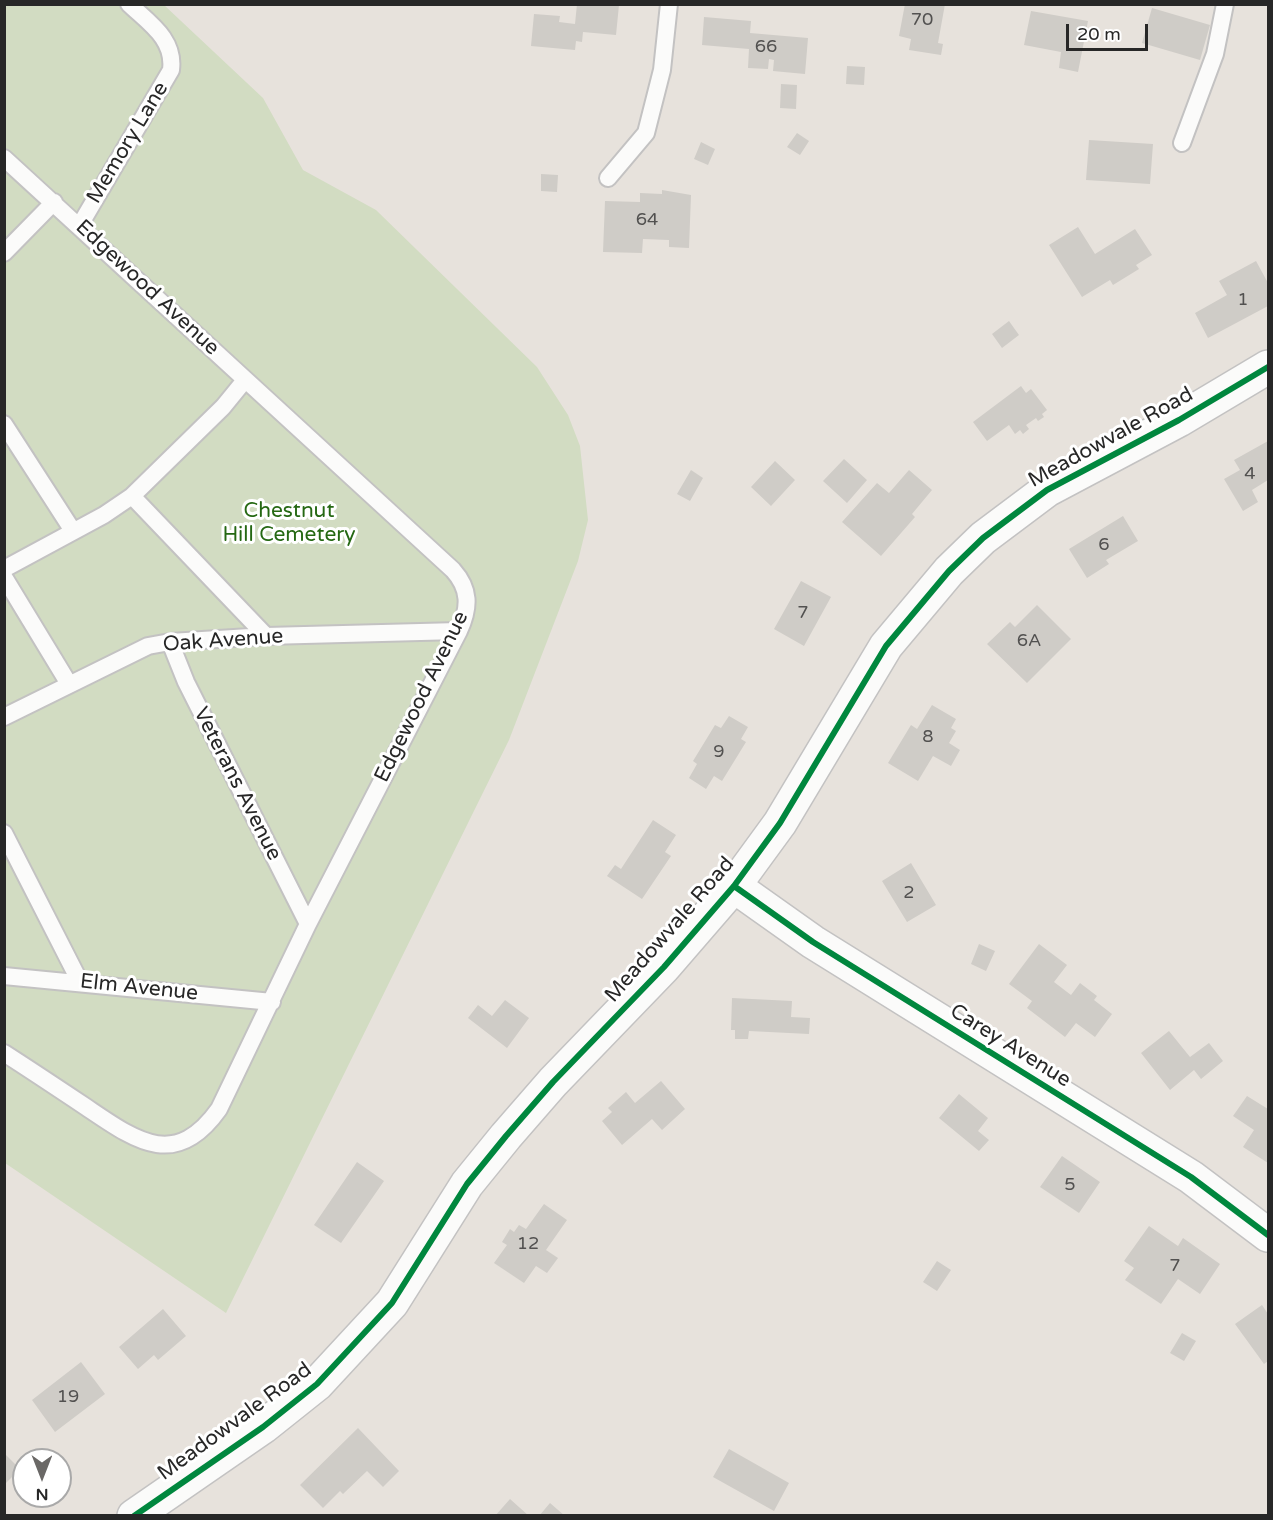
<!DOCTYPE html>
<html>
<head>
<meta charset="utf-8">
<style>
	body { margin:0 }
	#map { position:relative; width:1273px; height:1520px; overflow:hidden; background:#e7e2dc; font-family:"Varela Round",sans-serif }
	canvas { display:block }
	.frame { position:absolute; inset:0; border:6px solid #272727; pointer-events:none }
	.north { position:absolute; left:12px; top:1448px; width:60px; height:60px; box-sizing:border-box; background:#fff; border:2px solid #a9a9a9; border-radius:50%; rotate:180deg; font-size:16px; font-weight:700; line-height:24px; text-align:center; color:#272727 }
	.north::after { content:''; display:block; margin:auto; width:21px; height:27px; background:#6a6866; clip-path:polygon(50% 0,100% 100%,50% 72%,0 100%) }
	.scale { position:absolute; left:1066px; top:24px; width:82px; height:27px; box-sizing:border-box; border:3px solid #272727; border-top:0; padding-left:8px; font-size:18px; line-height:21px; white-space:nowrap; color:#272727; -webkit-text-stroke:4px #fff; paint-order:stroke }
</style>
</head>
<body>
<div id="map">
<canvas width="1273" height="1520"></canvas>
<div class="frame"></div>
<div class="north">N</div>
<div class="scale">20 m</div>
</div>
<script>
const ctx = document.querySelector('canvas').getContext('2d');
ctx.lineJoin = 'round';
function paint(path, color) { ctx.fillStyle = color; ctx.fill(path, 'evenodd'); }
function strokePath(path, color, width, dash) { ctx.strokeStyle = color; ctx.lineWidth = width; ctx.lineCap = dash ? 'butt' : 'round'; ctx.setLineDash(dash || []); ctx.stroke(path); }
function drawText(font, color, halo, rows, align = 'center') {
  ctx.font = font + ' "Varela Round",sans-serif'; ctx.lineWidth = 6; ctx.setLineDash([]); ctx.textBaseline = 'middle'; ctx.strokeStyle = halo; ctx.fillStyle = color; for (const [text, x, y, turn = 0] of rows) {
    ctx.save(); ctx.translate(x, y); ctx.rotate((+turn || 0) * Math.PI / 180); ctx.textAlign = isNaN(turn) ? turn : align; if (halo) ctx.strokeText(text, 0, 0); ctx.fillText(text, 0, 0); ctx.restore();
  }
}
paint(new Path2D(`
	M4,5H164L263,98L303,170L376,210L537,367L568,415L580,446L588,520L578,561L509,740L226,1313L5,1163Z`), '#d2dcc2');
paint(new Path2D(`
	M577,4L619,5L616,35L583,32L582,42L576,41L575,50L531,46L534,14L560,16L559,22L575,24Z
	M905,4H945L938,43L943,44L941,55L909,50L911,39L899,36Z
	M1152,8L1210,25L1200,60L1142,43Z
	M1031,11L1088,21L1078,72L1059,68L1061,52L1024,45Z
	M704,17L751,21L750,33L808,38L805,74L773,71L774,60L769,59L768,69L748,68L749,49L702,45Z
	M847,66L865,67L864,85L846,84Z
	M781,84L797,85L796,109L780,108Z
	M797,133L809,141L800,155L787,147Z
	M1089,140L1153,144L1150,184L1086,180Z
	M701,142L715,149L708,165L694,159Z
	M541,174L558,175L557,192L541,191Z
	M662,190L691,195L689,248L669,247V240L643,239L642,253L603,252L605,201L640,202V193L662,194Z
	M1078,227L1095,254L1135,229L1152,255L1136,265L1139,269L1113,285L1110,280L1082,297L1049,245Z
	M1256,261L1268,283V306L1208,338L1195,313L1227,295L1219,281Z
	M1009,321L1019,335L1002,348L992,334Z
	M1021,386L1026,393L1031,389L1047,410L1042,414L1044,417L1038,421L1036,418L1026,425L1029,429L1023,434L1020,430L1015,434L1009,425L987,441L973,422Z
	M1268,441V480L1252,490L1258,502L1243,511L1224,479L1240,470L1234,460Z
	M844,459L867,480L847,503L823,481Z
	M775,461L795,480L771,506L751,487Z
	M691,470L703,478L690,501L677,494Z
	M909,470L932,490L912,514L915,517L881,556L842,522L877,483L889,493Z
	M1123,516L1138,541L1106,560L1109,564L1087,578L1069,549Z
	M801,581L831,597L804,646L774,629Z
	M1037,605L1071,639L1027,683L987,644L1010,622L1015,627Z
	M932,705L956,719L951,728L956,731L949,743L960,750L951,766L933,756L918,781L888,763L911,725L917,729Z
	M729,716L748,727L741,739L746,742L722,781L714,776L706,789L689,778L697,764L693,761L715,725L721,728Z
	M653,820L676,835L665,852L671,856L642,899L607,876L615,865L621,869Z
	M911,863L936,905L907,922L882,881Z
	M979,944L995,951L986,971L971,964Z
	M1039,944L1067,965L1054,982L1071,995L1080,983L1097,996L1094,1000L1112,1014L1095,1037L1076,1023L1065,1037L1027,1008L1032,1001L1009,984Z
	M732,998L792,1001L791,1017L810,1018L809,1034L749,1031L748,1039H735V1030H731Z
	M505,1000L529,1018L507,1048L468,1018L478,1005L492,1016Z
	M1169,1031L1190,1057L1209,1043L1223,1061L1201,1079L1194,1070L1170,1090L1141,1053Z
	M661,1081L685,1109L662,1130L652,1119L622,1145L602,1121L612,1112L608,1108L626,1092L635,1103Z
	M959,1094L988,1118L978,1131L989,1140L979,1151L939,1118Z
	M1247,1096L1268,1109V1163L1243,1147L1254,1130L1233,1116Z
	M1062,1156L1100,1182L1079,1213L1040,1187Z
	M357,1162L384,1181L341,1243L314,1225Z
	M544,1204L567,1220L546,1250L558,1258L547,1273L536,1266L524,1283L494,1263L507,1245L502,1242L510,1229L514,1232L519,1225L526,1229Z
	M1149,1226L1178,1246L1183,1238L1220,1264L1200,1294L1178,1279L1161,1304L1125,1280L1134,1268L1124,1261Z
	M937,1261L951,1270L937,1291L923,1282Z
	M1262,1305L1268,1314V1361L1264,1364L1235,1324Z
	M163,1309L186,1336L158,1360L154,1355L138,1369L119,1347Z
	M1182,1333L1196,1341L1184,1361L1170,1353Z
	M81,1362L105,1394L55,1432L32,1400Z
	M358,1428L399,1471L383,1487L367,1471L343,1494L340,1491L323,1508L300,1485Z
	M729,1449L789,1483L774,1511L713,1477Z
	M4,1453L20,1469L4,1485Z
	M510,1499L529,1516H495Z
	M550,1503L565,1516H539Z`), '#cfccc7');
const lane = new Path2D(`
	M1182,143L1215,54L1225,4
	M4,158L453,570C470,589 470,607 459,631L308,924L219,1109C175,1171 135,1140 86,1107C59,1089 32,1071 4,1053
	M608,178L646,133L662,70L669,4
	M80,225L171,70C175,39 149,23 129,4
	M4,253L54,202
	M4,424L73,531
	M132,496L266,636
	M4,569L104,515L132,496L223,407L245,380
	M4,577L69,684
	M170,642L186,682L308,924
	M4,717L148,646L170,642L266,636L459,631
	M4,833L80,982
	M4,976L272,1002`);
const street = new Path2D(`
	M734,886L813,942L1191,1177L1268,1235
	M134,1516L263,1427L317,1384L392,1303L467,1184L506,1136L553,1082L664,967L734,886L780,823L886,646L949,571L983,538L1047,490L1179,420L1268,367`);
strokePath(lane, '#c3c2c2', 20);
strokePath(street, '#c3c2c2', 36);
strokePath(lane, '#fbfbfa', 16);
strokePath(street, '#fbfbfa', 33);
strokePath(new Path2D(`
	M734,886L813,942L1191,1177L1268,1235
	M134,1516L263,1427L317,1384L392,1303L467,1184L506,1136L553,1082L664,967L734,886L780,823L886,646L949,571L983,538L1047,490L1179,420L1268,367`), '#00873e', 6);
drawText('18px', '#525150', null, [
	["70",922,20],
	["66",766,47],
	["64",647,220],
	["1",1243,300],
	["4",1250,474],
	["6",1104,545],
	["7",803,613],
	["6A",1029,641],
	["8",928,737],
	["9",719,752],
	["2",909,893],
	["5",1070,1185],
	["12",528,1244],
	["7",1175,1266],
	["19",68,1397]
]);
drawText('21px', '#272727', '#fff', [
	["Memory Lane",128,143,-59],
	["Edgewood Avenue",147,288,43],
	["Meadowvale Road",1111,438,-29],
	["Oak Avenue",223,641,-4],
	["Edgewood Avenue",422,697,-64],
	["Veterans Avenue",237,784,63],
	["Meadowvale Road",670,930,-49],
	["Elm Avenue",139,988,6],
	["Carey Avenue",1010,1046,32],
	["Meadowvale Road",235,1422,-36]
]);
drawText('21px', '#256813', '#fff', [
	["Chestnut",289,511],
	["Hill Cemetery",289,535]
]);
</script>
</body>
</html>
